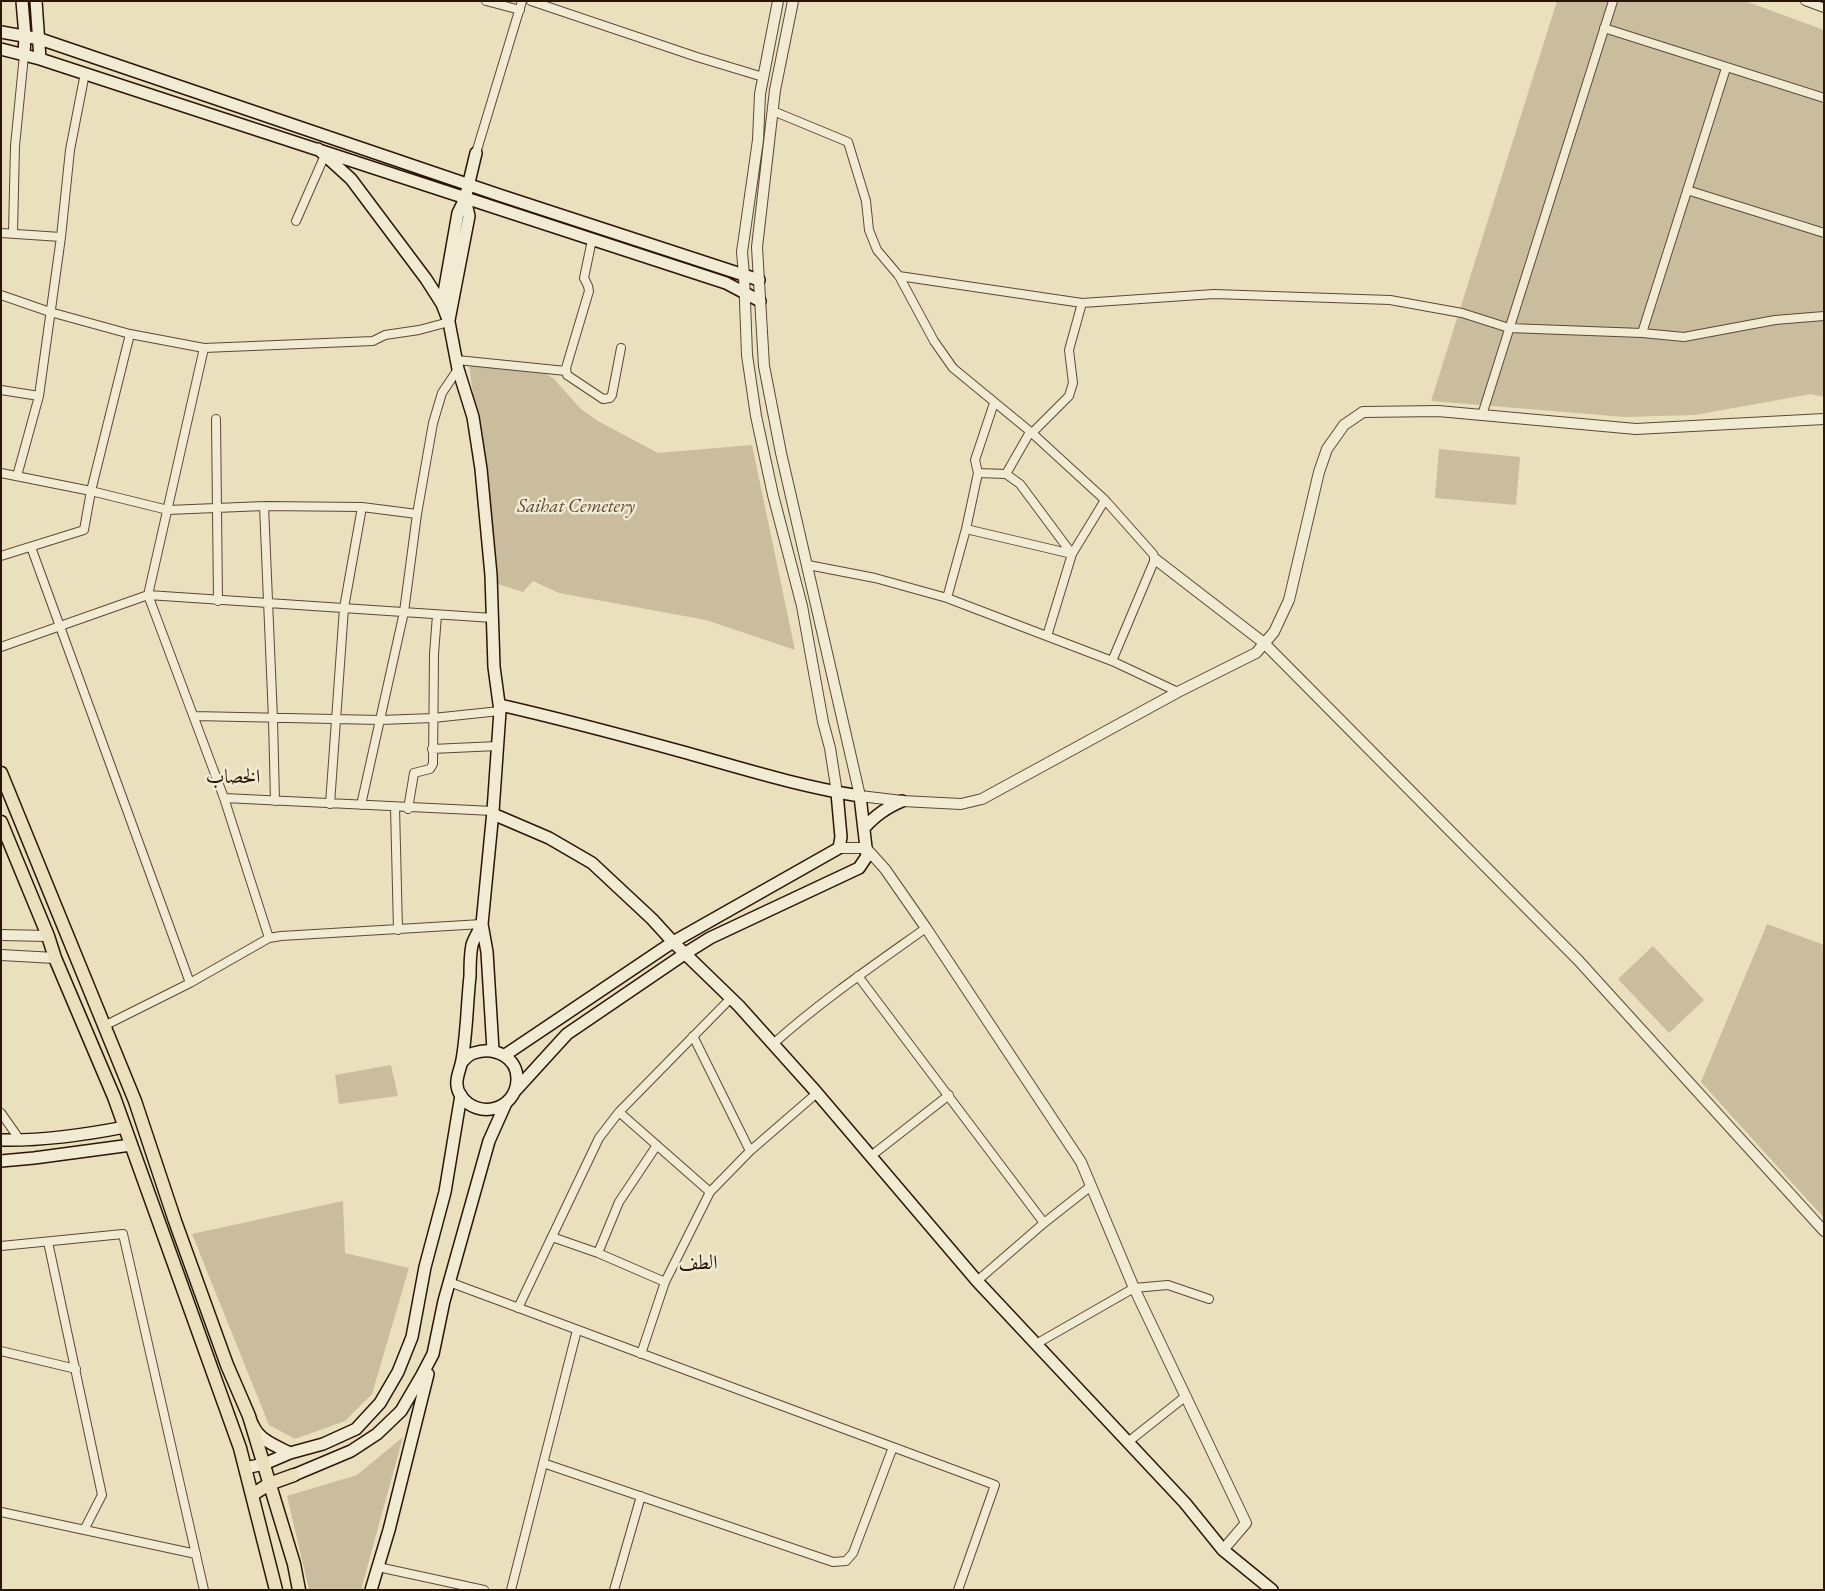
<!DOCTYPE html>
<html>
<head>
<meta charset="utf-8">
<style>
	body { margin:0 }
	#map { position:relative; width:1825px; height:1591px; overflow:hidden; background:#eae0bd; font-family:"EB Garamond",serif }
	canvas { display:block }
	.frame { position:absolute; inset:0; border:2px solid #2b1507; pointer-events:none }
</style>
</head>
<body>
<div id="map">
<canvas width="1825" height="1591"></canvas>
<div class="frame"></div>
</div>
<script>
const ctx = document.querySelector('canvas').getContext('2d');
ctx.lineJoin = 'round';
function paint(path, color) { ctx.fillStyle = color; ctx.fill(path, 'evenodd'); }
function strokePath(path, color, width, dash) { ctx.strokeStyle = color; ctx.lineWidth = width; ctx.lineCap = dash ? 'butt' : 'round'; ctx.setLineDash(dash || []); ctx.stroke(path); }
function drawText(font, color, halo, rows, align = 'center') {
  ctx.font = font + ' "EB Garamond",Amiri,serif'; ctx.lineWidth = 5; ctx.setLineDash([]); ctx.textBaseline = 'middle'; ctx.strokeStyle = halo; ctx.fillStyle = color; for (const [text, x, y, turn = 0] of rows) {
    ctx.save(); ctx.translate(x, y); ctx.rotate((+turn || 0) * Math.PI / 180); ctx.textAlign = isNaN(turn) ? turn : align; if (halo) ctx.strokeText(text, 0, 0); ctx.fillText(text, 0, 0); ctx.restore();
  }
}
paint(new Path2D(`
	M1557,1H1745L1824,30V397L1811,394L1695,415L1625,417L1431,401Z
	M469,365L540,371L553,378L581,409L598,421L658,453L752,445L795,650L706,620L559,593L533,581L523,592L498,584Z
	M1439,449L1520,457L1516,505L1435,498Z
	M1767,924L1824,945V1218L1701,1082Z
	M1653,946L1704,1000L1669,1033L1618,979Z
	M391,1065L398,1096L339,1104L335,1075Z
	M343,1201L345,1253L409,1268L372,1394L345,1421L295,1439L269,1425L192,1234Z
	M403,1437L361,1590H309L287,1496L357,1475Z`), '#cabd9e');
const minor = new Path2D(`
	M486,1L520,10
	M531,1L697,57L763,77
	M1805,1L1824,8
	M1604,28L1824,98
	M773,111L848,142L866,201L869,230L877,250L899,276L934,341L953,368L1032,433L1105,500L1153,554L1155,559L1112,661
	M476,153L522,1
	M1687,190L1824,233
	M296,221L325,155
	M1,233L61,237
	M13,233L15,146L24,55
	M592,240L584,278L588,286L589,291L566,368L567,375L603,399L610,398L612,395L621,348
	M899,276L1082,303L1214,294L1390,300L1462,313L1509,328L1642,333L1684,337L1775,320L1824,316
	M1,295L50,312L130,334L204,348L373,341L385,335L419,330L449,322
	M1642,333L1726,68
	M204,348L148,595L224,798L269,938
	M457,360L566,371
	M1,390L39,396
	M1482,415L1613,1
	M216,419L218,601
	M1032,433L1069,396L1073,383L1069,350L1082,303
	M1,473L91,491L168,510L264,506L362,507L417,514
	M978,473L975,460L994,403
	M1006,474L1030,432
	M17,476L39,396L61,237L70,150L85,73
	M264,506L273,719L275,801
	M966,529L1072,554
	M31,547L190,983
	M1,556L84,530L91,491L130,334
	M808,565L875,578L947,598L1112,661L1178,692
	M947,598L966,529L978,473L1006,474L1020,484L1072,554
	M1047,636L1072,554L1105,500
	M1,647L148,595L493,618
	M194,716L380,720L433,718L500,711
	M432,749L497,746
	M224,798L493,811
	M330,804L344,608L362,507
	M361,805L404,612L417,514L433,423L442,393L458,369
	M395,807L398,930
	M408,809L414,773L430,769L433,764L434,654L437,615
	M858,976L1044,1223
	M104,1026L190,983L269,938L281,936L482,924
	M693,1036L750,1151
	M773,1044C821,1001 874,965 926,928
	M619,1112L710,1192
	M1,1113L20,1140
	M871,1156L949,1095
	M552,1237L598,1253L665,1282
	M48,1242L102,1495L84,1530
	M1,1246L123,1234L204,1590
	M598,1253L619,1202L657,1145
	M977,1281L1044,1223L1091,1186
	M449,1282L995,1485L958,1590
	M518,1308L599,1138L619,1112L731,998
	M1036,1344L1134,1288L1168,1285L1209,1299
	M1,1351L76,1369
	M641,1354L665,1282L710,1192L750,1151L817,1093
	M1128,1442L1186,1396
	M543,1463L833,1562L846,1561L853,1553L893,1447
	M1,1512L196,1554
	M378,1567L484,1590
	M511,1590L577,1330
	M614,1590L641,1496`);
const tertiary = new Path2D(`
	M778,1L760,94L758,140L742,252L744,275L747,355L756,416L773,495L802,606L823,722L830,748L837,793
	M793,1L775,90L757,247L764,366L781,453L860,796L902,801L961,804L982,799L1178,692L1256,653L1274,632L1289,600L1319,472L1327,449L1344,425L1363,412L1438,411L1636,429L1824,419
	M1155,559L1264,643L1578,960L1824,1231
	M839,848H866L885,869L926,928L1081,1162L1134,1288L1246,1523L1223,1550
	M1,935L48,936
	M1,955L55,958`);
const secondary = new Path2D(`
	M22,1L25,36L24,55
	M36,1L40,59
	M1,32L40,39L499,195L759,280
	M1,49L40,59L726,283L760,301
	M318,149L351,179L426,279L442,304L449,322L458,369L473,417L481,469L491,575L494,667L500,711L493,811L482,924L487,952L493,1050
	M442,304L458,213L465,199L476,153
	M449,320L469,216L465,199
	M500,705C562,719 625,736 687,753C744,769 802,787 860,796L867,856L859,868L710,938L686,953L567,1034L515,1091
	M493,814L549,838L592,863L652,919L673,942L739,1006L817,1093L977,1281L1185,1503L1223,1550L1272,1590
	M864,828C876,815 886,808 902,801
	M505,1055L673,942L839,848L841,837L837,793
	M462,1062C465,1059 469,1054 474,1053C494,1046 518,1057 517,1080C516,1110 478,1120 461,1096C452,1083 460,1072 462,1060C467,1032 467,1003 470,976C470,966 470,954 472,945C474,938 479,931 482,924
	M1,1140C43,1141 84,1135 125,1127
	M1,1161L34,1158L131,1145
	M253,1425C259,1440 276,1446 290,1453
	M245,1468L264,1464L290,1453L323,1444L356,1429L380,1403L398,1372L412,1337L425,1267L445,1192L461,1095
	M294,1475L351,1451L377,1434L401,1411L422,1375L433,1354L444,1301L489,1141L506,1103
	M371,1590L389,1530L428,1374`);
const primary = new Path2D(`
	M1,773L135,1101L175,1221L227,1365L249,1416L294,1564L299,1590
	M1,822L48,936L55,958L114,1097L240,1448L276,1590
	M252,1495L269,1484L294,1475`);
strokePath(minor, '#5b4834', 10);
strokePath(tertiary, '#5b4834', 12);
strokePath(secondary, '#2b1507', 14);
strokePath(primary, '#2b1507', 15);
strokePath(minor, '#f1ebd4', 8);
strokePath(tertiary, '#f1ebd4', 10);
strokePath(secondary, '#f1ebd4', 11);
strokePath(primary, '#eae0bd', 12);
drawText('italic 19px', '#5b4734', '#f1ebd4', [
	["Saihat Cemetery",576,507]
]);
drawText('20px', '#2b1507', '#f1ebd4', [
	["الخصاب",233,778],
	["الطف",698,1264]
]);
</script>
</body>
</html>
